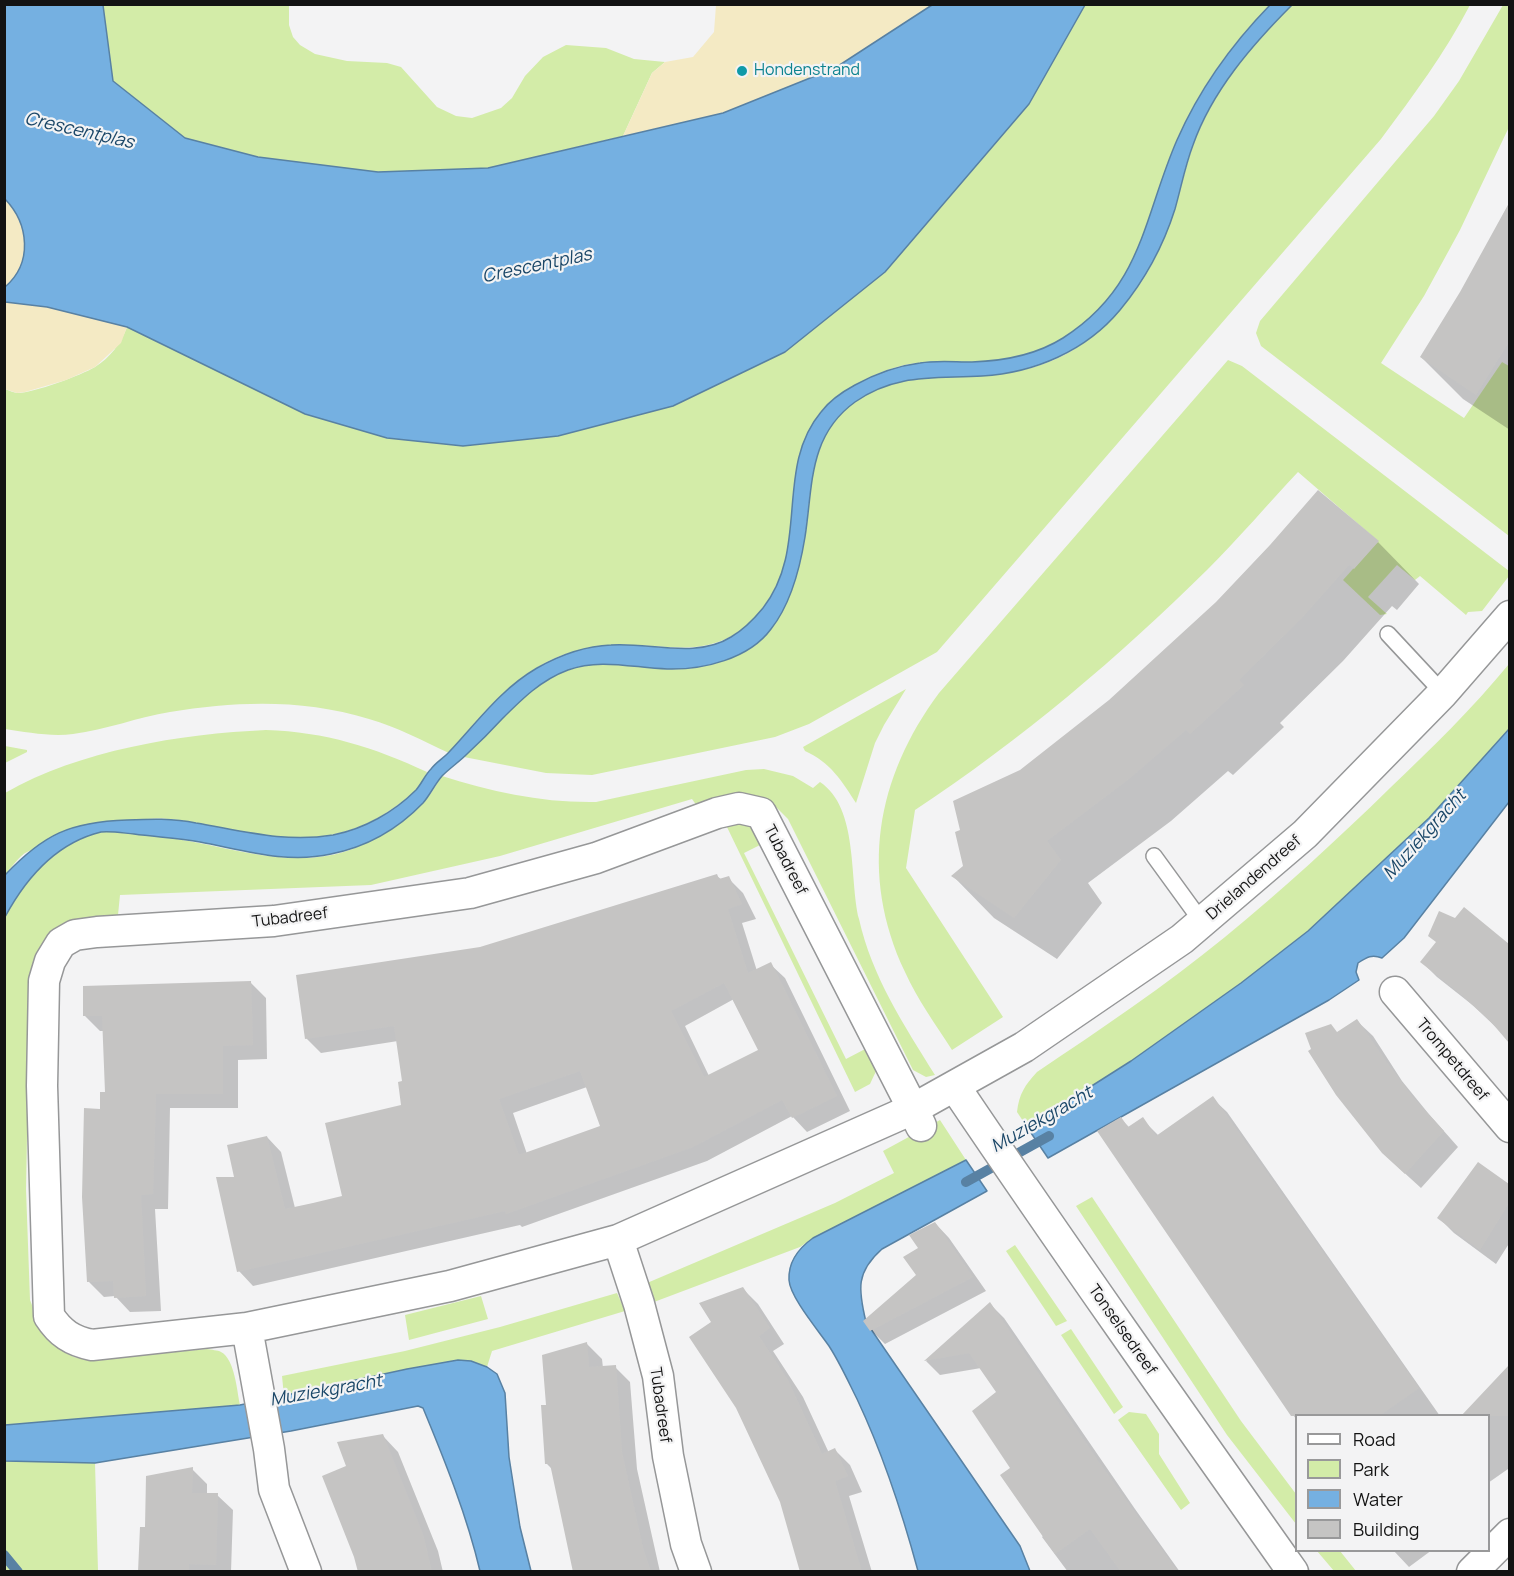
<!DOCTYPE html>
<html>
<head>
<meta charset="utf-8">
<style>
	body { margin:0 }
	#map { position:relative; width:1514px; height:1576px; overflow:hidden; background:#f3f3f4; font-family:Manrope,sans-serif }
	canvas { display:block }
	.frame { position:absolute; inset:0; border:6px solid #131313; pointer-events:none }
	.legend { position:absolute; left:1295px; top:1414px; width:195px; height:138px; box-sizing:border-box; background:#f3f3f4; border:2px solid #99999a; margin:0; padding:8px 10px; list-style:none; font-size:18px; color:#131313 }
	.legend li { display:flex; align-items:center; gap:12px; height:30px }
	.legend b { width:30px; border:2px solid #99999a }
</style>
</head>
<body>
<div id="map">
<canvas width="1514" height="1576"></canvas>
<div class="frame"></div>
<ul class="legend">
<li><b style="height:8px;background:#fff"></b>Road</li>
<li><b style="height:16px;background:#d3eca8"></b>Park</li>
<li><b style="height:16px;background:#75b0e1"></b>Water</li>
<li><b style="height:16px;background:#c5c4c3"></b>Building</li>
</ul>
</div>
<script>
const ctx = document.querySelector('canvas').getContext('2d');
ctx.lineJoin = 'round';
function paint(path, color) { ctx.fillStyle = color; ctx.fill(path, 'evenodd'); }
function strokePath(path, color, width, dash) { ctx.strokeStyle = color; ctx.lineWidth = width; ctx.lineCap = dash ? 'butt' : 'round'; ctx.setLineDash(dash || []); ctx.stroke(path); }
function drawText(font, color, halo, rows, align = 'center') {
  ctx.font = font + ' Manrope,sans-serif'; ctx.lineWidth = 4.5; ctx.setLineDash([]); ctx.textBaseline = 'middle'; ctx.strokeStyle = halo; ctx.fillStyle = color; for (const [text, x, y, turn = 0] of rows) {
    ctx.save(); ctx.translate(x, y); ctx.rotate((+turn || 0) * Math.PI / 180); ctx.textAlign = isNaN(turn) ? turn : align; if (halo) ctx.strokeText(text, 0, 0); ctx.fillText(text, 0, 0); ctx.restore();
  }
}
paint(new Path2D(`
	M103,5H289V25L293,37L300,45L315,54L347,61L387,63L401,67L437,107L456,116L472,118L501,108L512,98L525,76L543,57L566,45L606,48L634,59L665,62L652,73L623,136L488,168L378,172L258,157L185,138L113,81Z
	M1085,5H1270C1231,44 1198,91 1176,142C1144,219 1140,293 1060,340C1033,356 1001,361 971,362C946,362 920,360 897,367C883,371 869,377 857,384C844,391 832,399 822,410C812,422 809,434 805,449C801,460 796,472 794,484C792,494 793,505 792,515C790,556 780,593 750,622C710,661 664,643 615,645C600,645 574,651 560,656C513,675 481,715 449,753C423,741 397,727 369,719C304,699 237,701 170,712C138,717 106,730 73,734C51,737 26,732 5,729L4,389C9,390 14,393 18,393C33,393 82,375 95,367C110,358 121,343 127,327L305,414L1029,104Z
	M1292,5H1470C1445,53 1413,96 1381,139L937,652L809,724L775,737L592,775L546,773L464,757C496,725 526,685 569,670C599,659 632,666 662,669C694,671 732,663 757,643C772,632 782,614 788,597C796,578 802,558 805,537C811,499 807,455 833,423C875,372 923,379 981,376C1015,374 1054,365 1082,344C1090,338 1097,329 1104,322C1113,314 1123,306 1131,296C1152,271 1165,238 1175,207C1184,179 1189,150 1202,124C1224,78 1256,40 1292,5Z
	M1503,5H1509V127L1460,230L1424,296L1381,363L1464,418L1502,362L1509,366V536L1261,346L1256,333L1260,321L1434,116L1459,81Z
	M1228,360L1242,366L1509,571V576L1482,611L1468,612L1466,615L1420,576L1415,580L1397,565L1368,597L1387,614L1380,615L1343,580L1378,541L1298,472C1268,504 1239,538 1208,569C1118,658 1021,740 915,810L906,868L1003,1017L952,1050C936,1025 917,999 905,972C859,874 876,778 939,693Z
	M1509,664V729L1429,818L1308,931L1241,983L1131,1061L1027,1127L1017,1112C1019,1094 1025,1085 1037,1072C1101,1029 1165,986 1225,937C1282,890 1337,840 1390,788C1431,749 1473,708 1509,664Z
	M906,689L884,725L875,743L856,803C842,781 830,762 805,751L803,747Z
	M266,730C326,732 373,747 427,772C421,789 404,801 389,811C349,838 301,843 254,835C225,830 197,821 168,819C132,816 100,830 66,840C54,844 39,846 27,852C19,856 11,868 5,875V793C80,750 180,734 266,730Z
	M5,746L27,750V752L5,763Z
	M764,769L793,776L813,788L820,782C859,808 849,879 859,919C872,977 904,1025 935,1075L926,1077L913,1070L788,819L776,807L761,798L697,806L692,799L500,856L371,885L120,895L118,915L84,918L68,924L30,978L26,1189L30,1300C36,1317 55,1348 72,1356C78,1359 85,1359 91,1360L207,1349C211,1350 218,1350 221,1352C235,1359 237,1392 240,1405L5,1425V917C25,881 56,840 100,832C117,829 137,834 154,836C220,842 290,874 355,848C366,843 376,834 386,828C398,819 412,812 423,802C431,796 436,784 442,776C492,792 543,803 596,802L746,770Z
	M735,823C750,825 758,830 768,841L744,853L846,1059L869,1047L877,1069L870,1084L855,1092L726,825Z
	M940,1120L966,1160L813,1238L800,1247L654,1302L647,1283L835,1203L894,1173L883,1151Z
	M1092,1197L1241,1421L1296,1494V1524L1227,1435L1076,1206Z
	M1015,1245L1067,1321L1056,1326L1006,1251Z
	M617,1293L625,1311L492,1351L487,1367L471,1361L407,1369L284,1396L282,1376L405,1351L500,1327Z
	M481,1296L488,1319L409,1340L405,1315Z
	M1071,1329L1123,1407L1114,1414L1061,1335Z
	M1129,1412L1146,1414L1159,1434V1454L1190,1503L1181,1510L1118,1420Z
	M5,1461L95,1463L98,1571L5,1572Z
	M1317,1551H1340L1356,1571H1334Z`), '#d3eca8');
paint(new Path2D(`
	M716,5H932L835,68L723,113L623,136L652,73L665,62L693,57L714,32Z
	M5,199C29,224 33,263 5,287Z
	M5,302L47,307L127,327L121,343L95,367L66,380L25,392L17,393L5,389Z`), '#f4eac4');
const water = new Path2D(`
	M5,4L103,5L113,81L185,138L258,157L378,172L488,168L723,113L835,68L932,5H1085L1029,104L885,272L785,352L673,406L558,436L463,446L387,438L305,414L127,327L47,307L5,302V287C33,263 29,224 5,199Z
	M1270,5H1292C1252,45 1212,91 1193,145C1185,166 1181,188 1175,209C1163,247 1145,280 1120,310C1086,351 1034,373 982,376C935,379 896,373 855,402C808,436 813,486 805,537C800,568 791,604 771,629C749,659 703,670 667,669C634,668 600,658 568,670C541,680 522,699 502,719C491,731 479,743 467,754C459,762 450,768 442,776C435,784 430,795 423,803C398,829 366,847 331,854C286,864 243,850 200,842C178,838 156,837 134,834C123,833 112,831 101,832C56,843 26,878 5,917V875C44,834 70,822 127,820C150,819 173,818 196,823C243,831 285,843 333,835C364,829 394,812 416,790C422,783 425,775 431,769C436,762 444,758 450,751C478,721 501,689 537,668C560,655 585,646 611,645C649,642 696,659 731,637C743,630 754,619 763,608C810,548 774,468 821,412C830,400 842,392 855,385C875,374 896,366 920,363C937,360 954,362 972,362C1003,361 1036,355 1063,338C1143,287 1143,218 1177,140C1199,90 1232,44 1270,5Z
	M1509,729V802L1404,938L1382,958C1372,954 1367,957 1358,963L1356,972L1359,980L1329,1000L1048,1158L1027,1127L1131,1061L1241,983L1308,931L1429,818Z
	M966,1160L987,1191L882,1249C856,1272 858,1289 866,1322L1020,1546L1030,1571H918C902,1512 883,1454 857,1399C848,1381 840,1363 829,1346C818,1330 790,1297 789,1280C788,1261 799,1248 813,1238Z
	M458,1360L471,1361L487,1367L497,1374L505,1393L509,1457L520,1527L531,1571H480C467,1516 445,1461 423,1408L418,1406L291,1431L95,1463L5,1461V1425L240,1405L407,1369Z`);
paint(water, '#75b0e1');
strokePath(water, '#5881a3', 1.5);
paint(new Path2D(`
	M1510,202V430L1463,399L1421,357L1461,293Z
	M1378,542L1419,584L1397,610L1392,606L1343,661L1280,723L1284,727L1233,775L1228,771L1171,821L1088,883L1102,903L1057,959L994,918L953,876L965,867L962,830L1021,772Z
	M717,876L722,880L728,878L743,893L756,919L742,923L757,971L770,964L785,978L850,1111L807,1132L792,1116L707,1161L522,1227L520,1225L253,1286L239,1271L236,1178L267,1137L281,1152L295,1208L344,1197L402,1107L404,1082L398,1041L321,1053L306,1038L481,949ZM734,999L760,1051L709,1076L685,1026ZM587,1087L602,1127L527,1154L513,1113Z
	M1505,942L1510,947V1041L1475,1007L1437,977L1422,962Z
	M251,983L266,998L267,1059L238,1060V1108H170L168,1209H155L161,1311L130,1312L115,1296L104,1297L89,1282L101,1110L106,1093L104,1031H100L85,1016Z
	M1357,1021L1373,1036L1402,1081L1428,1113L1458,1147L1421,1188L1399,1168L1338,1033Z
	M1212,1098L1227,1112L1440,1416H1296V1419L1270,1382L1121,1119L1130,1128L1142,1119L1159,1136Z
	M1504,1182L1510,1188V1242L1496,1264L1454,1233L1439,1218Z
	M935,1223L949,1238L986,1291L885,1344L871,1330L918,1276L920,1248Z
	M742,1288L758,1304L784,1344L773,1351L803,1397L829,1453L835,1450L850,1465L862,1492L849,1496L872,1572H802L781,1502L713,1323Z
	M990,1304L1004,1318L1135,1509L1180,1572H1068L1042,1537L1044,1535L1012,1468L998,1392L981,1368L940,1375L926,1361Z
	M587,1344L602,1359L603,1368L615,1367L630,1382L637,1469L660,1572H575L553,1470L547,1464V1407Z
	M1510,1367V1470L1508,1469L1488,1483V1416H1463Z
	M383,1436L398,1452L438,1551L443,1572H359L348,1467Z
	M192,1469L207,1484V1495H217L233,1510L231,1572H140L146,1528Z
	M1393,1550H1432L1409,1567Z`), '#0003');
strokePath(new Path2D(`
	M966,1182L1049,1136
	M4,1555L18,1572`), '#5881a3', 10);
paint(new Path2D(`
	M1509,203V342L1476,395L1420,357L1460,292Z
	M1318,490L1379,541L1354,569L1349,565L1301,619L1239,680L1244,685L1190,734L1186,730L1129,779L1047,841L1061,860L1014,918L951,876L963,866L955,832L960,830L953,801L1020,770L1109,700L1216,602L1270,545Z
	M717,874L719,879L729,876L742,904L728,909L748,973L771,962L837,1096L792,1118L782,1100L693,1147L506,1214L505,1211L237,1272L216,1177H234L227,1145L267,1136L285,1209L313,1203L342,1196L325,1123L401,1105L398,1082L402,1081L394,1026L305,1039L296,975L480,947ZM724,983L758,1050L704,1077L671,1011ZM580,1071L600,1126L519,1155L499,1099Z
	M1464,907L1509,944V1043L1492,1023L1458,992L1420,962L1436,942L1428,936L1439,911L1455,918Z
	M251,981L253,1045L223,1046V1094H156L153,1194L141,1195L146,1296L114,1298L113,1281L87,1282L82,1197L84,1108L100,1109V1092H105L102,1016H83V986Z
	M1357,1019L1388,1064L1412,1096L1444,1131L1405,1174L1382,1153L1336,1095L1308,1051L1311,1049L1305,1033L1331,1024L1337,1032Z
	M1213,1096L1419,1388L1379,1416H1291L1097,1131L1121,1117L1128,1127L1143,1117L1156,1136Z
	M1478,1162L1509,1184V1203L1480,1250L1437,1218Z
	M935,1222L973,1277L870,1331L863,1321L916,1275L903,1257L918,1248L909,1235Z
	M743,1287L770,1328L759,1336L788,1380L822,1454L835,1448L848,1476L835,1481L862,1572H800L780,1502L736,1408L689,1337L711,1322L699,1303Z
	M990,1302L1101,1465L1178,1572H1121L1090,1529L1055,1554L1000,1475L1010,1468L972,1411L996,1392L969,1353L924,1361Z
	M587,1342L589,1367L616,1365L622,1452L643,1548L651,1572H573L550,1464H545L541,1405H546L542,1355Z
	M1509,1365V1416H1461Z
	M383,1434L423,1534L432,1572H358L354,1557L322,1476L346,1466L337,1442Z
	M193,1467L192,1493H218L216,1565L189,1564V1572H138L140,1527H145L146,1476Z`), '#c5c4c3');
const lane = new Path2D(`
	M1388,634L1443,693
	M1154,856L1202,922`);
const street = new Path2D(`
	M1395,992L1510,1127
	M955,1087C1065,1250 1179,1411 1293,1572
	M921,1126L913,1109L761,813L739,808L717,813L596,858L470,893L274,921L97,932L75,935L61,943L50,961L44,981L42,1086L49,1316C60,1333 72,1341 92,1345L247,1328L450,1286L618,1240L913,1109L1024,1047L1182,939L1305,834L1443,693L1510,616
	M618,1240L639,1304L658,1376L668,1456L686,1544L696,1572
	M247,1328L269,1449L274,1489L306,1572
	M1472,1572L1510,1534`);
strokePath(lane, '#969798', 18);
strokePath(street, '#969798', 33);
strokePath(lane, '#fff', 15);
strokePath(street, '#fff', 30);
for (const [x, y, r, color] of [
	[742,71,6,"#0f9aa8"]
]) { const dot = new Path2D(); dot.arc(x, y, r, 0, 2 * Math.PI); ctx.fillStyle = color; ctx.fill(dot); strokePath(dot, '#f3f3f4', 2); }
drawText('16px', '#0d838f', '#f3f3f4', [
	["Hondenstrand",754,71]
], 'left');
drawText('16px', '#131313', '#f3f3f4', [
	["Tubadreef",785,860,63],
	["Drielandendreef",1254,878,-41],
	["Tubadreef",290,918,-7],
	["Trompetdreef",1452,1060,50],
	["Tonselsedreef",1122,1330,55],
	["Tubadreef",660,1405,82]
]);
drawText('italic 18px', '#1b4768', '#f3f3f4', [
	["Crescentplas",79,131,13],
	["Crescentplas",537,266,-12],
	["Muziekgracht",1425,835,-48],
	["Muziekgracht",1042,1120,-30],
	["Muziekgracht",326,1391,-10]
]);
</script>
</body>
</html>
